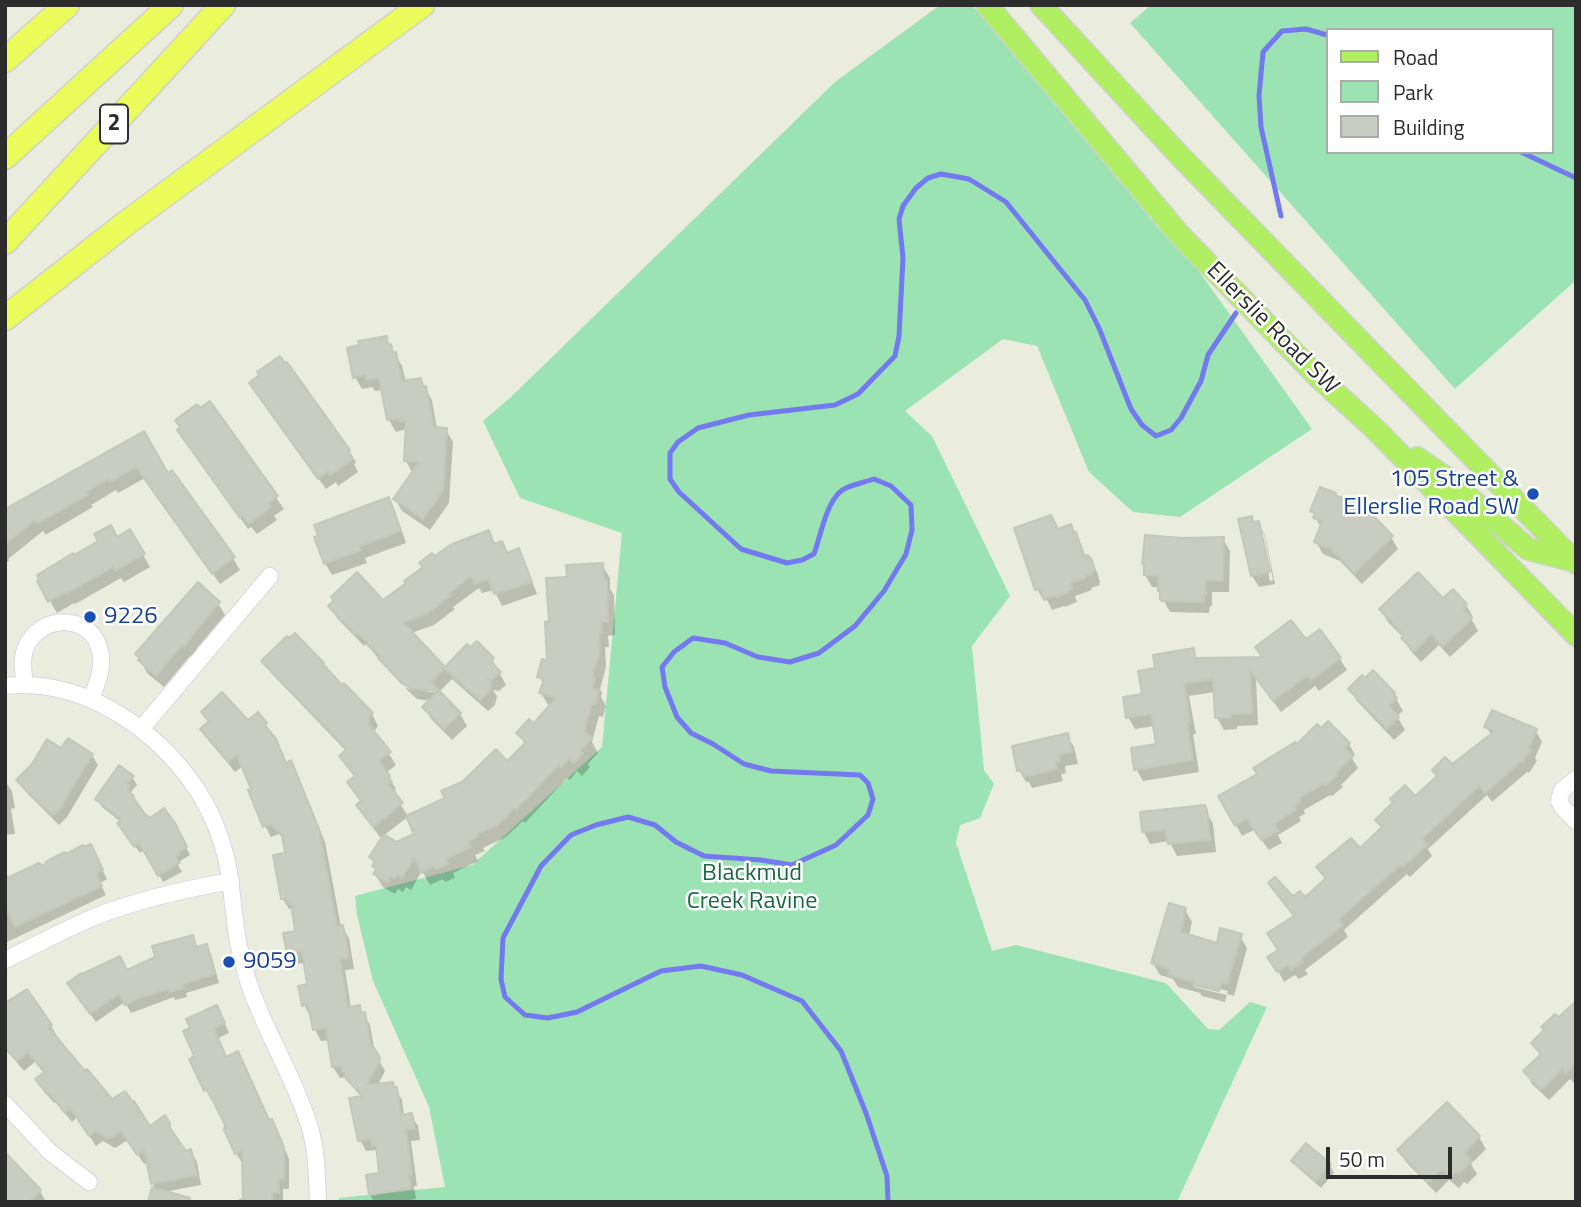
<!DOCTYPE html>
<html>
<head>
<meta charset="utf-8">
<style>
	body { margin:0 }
	#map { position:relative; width:1581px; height:1207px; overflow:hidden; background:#eaedde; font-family:"Titillium Web",sans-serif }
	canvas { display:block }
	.frame { position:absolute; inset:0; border:7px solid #2c2c2c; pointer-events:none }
	.legend { position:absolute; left:1326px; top:28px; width:228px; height:126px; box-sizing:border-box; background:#fff; border:2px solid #ababab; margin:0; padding:9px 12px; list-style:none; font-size:21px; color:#2c2c2c }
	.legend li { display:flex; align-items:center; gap:14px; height:35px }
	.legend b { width:35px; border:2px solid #ababab }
	.scale { position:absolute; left:1326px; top:1147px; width:126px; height:32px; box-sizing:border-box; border:4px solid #2c2c2c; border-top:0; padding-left:9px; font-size:21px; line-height:24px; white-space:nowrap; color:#2c2c2c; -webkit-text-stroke:5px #fff; paint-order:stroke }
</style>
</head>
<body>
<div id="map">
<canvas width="1581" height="1207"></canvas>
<div class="frame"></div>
<ul class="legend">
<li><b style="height:9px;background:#b0ef61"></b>Road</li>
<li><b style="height:19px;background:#9ce3b4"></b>Park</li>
<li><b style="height:19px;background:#c8ccc1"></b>Building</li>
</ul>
<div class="scale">50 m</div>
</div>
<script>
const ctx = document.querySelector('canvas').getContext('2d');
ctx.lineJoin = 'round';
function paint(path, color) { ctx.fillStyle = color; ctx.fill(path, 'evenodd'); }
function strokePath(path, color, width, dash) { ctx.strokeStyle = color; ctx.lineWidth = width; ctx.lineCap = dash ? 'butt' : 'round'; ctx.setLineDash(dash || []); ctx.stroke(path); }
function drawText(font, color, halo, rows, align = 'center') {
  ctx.font = font + ' "Titillium Web",sans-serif'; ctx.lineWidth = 5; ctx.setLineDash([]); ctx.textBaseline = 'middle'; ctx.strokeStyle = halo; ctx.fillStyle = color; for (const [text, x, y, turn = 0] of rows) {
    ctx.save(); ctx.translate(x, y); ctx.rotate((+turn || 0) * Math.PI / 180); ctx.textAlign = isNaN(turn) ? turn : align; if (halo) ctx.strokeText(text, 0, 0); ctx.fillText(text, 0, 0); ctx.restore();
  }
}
paint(new Path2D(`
	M940,5H972L1183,249L1312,429L1180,517L1133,512L1089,472L1037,346L1003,339L905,411L932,436L1010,596L972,646L984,770L994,784L980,818L960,825L956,843L992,951L1016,945L1166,983L1208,1029L1219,1030L1250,1002L1267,1007L1177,1202H338L339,1198L445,1187L429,1107L373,981L357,915L355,896L472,865L602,747L622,533L520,498L483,421L512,396L835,82Z
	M1151,5H1576V280L1455,389L1130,23ZM1327,30H1551V152H1327Z`), '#9ce3b4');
paint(new Path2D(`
	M386,338L402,366L406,382L420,380L432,400L437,429L446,430L453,442L449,503L430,530L402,511L395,499L413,474L406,461L407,429L396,432L389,420L383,390L375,391L372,387L362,389L355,377Z
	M284,366L349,450L356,462L354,464L358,472L338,486L336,482L326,489L258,395Z
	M209,403L284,509L274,516L277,520L257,534L251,527L248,529L186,442Z
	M144,433L168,475L233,558L240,570L220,584L145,478L118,493L116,490L91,505L93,507L47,534H45L43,531L8,559L9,560L5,564V511Z
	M388,499L395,511L406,543L365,558L367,563L332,575L325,563L316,538Z
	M1312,511L1391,537L1398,549L1362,584L1340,561L1323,554L1316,542L1321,528Z
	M1251,518L1254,524L1258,523L1265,535L1275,584L1259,587L1252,576ZM1260,533H1264L1273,580L1270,581Z
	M1070,527L1082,546L1086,558L1090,560L1097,572L1100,582L1099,583L1100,585L1091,588L1092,590L1075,596L1077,602L1065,607L1064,606L1052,610L1047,600L1044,601L1037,589L1058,531Z
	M130,532L150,567L124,582L121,578L75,604L74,603L57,613L39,582L100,542L117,539Z
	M488,532L496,545L501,543L508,554L518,551L525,562L537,594L502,606L494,590L482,593L479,588L453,607L455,609L434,625L411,633L445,669L467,647L492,659L506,685L499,691L493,690L497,696L495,705L488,711L452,679L439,692L460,714L467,726L452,740L431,719L424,707L431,701L417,699L405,688L438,693V690L401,684L366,644L364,646L337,618L330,606L383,602L408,583L434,559Z
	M1223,539L1230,551L1229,592H1212V606H1210L1209,613L1170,612L1162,598L1159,587H1152L1145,575L1182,540Z
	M602,565L610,578V589L614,595L615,635L608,636L609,647H605L606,667L600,689L602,693L601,697L606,706L603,717L599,716L592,742L598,753L588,764L590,767L582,776L577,771L570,780L567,778L525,823L523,821L506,837L483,848L485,851L475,855L478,861L453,873L455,878L445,882L443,879L430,885L422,871L411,890L406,887L403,892L398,889L395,894L383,887L375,874L377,871L371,857L382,840L365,817L358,805L362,802L349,782L355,778L341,756L347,752L271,673L264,661L328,672L372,714L378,726L374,731L396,765L386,773L396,789L395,790L397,794L395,796L408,816L447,799L507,763L526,746L518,733L534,726L550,708L541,693L544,685L539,676L549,663L550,623L569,579ZM408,817L416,835L396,844L383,836Z
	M218,603L225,615L197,648L198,650L191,657L190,656L164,687L147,673L137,654Z
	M1466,605L1473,617L1471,618L1478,631L1450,657L1439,645L1421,662L1410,650L1404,638L1388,622L1381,610Z
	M1306,642L1340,659L1347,670L1319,691L1315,686L1281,712L1256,678L1258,725L1237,726V729L1224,730L1217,718L1215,692L1189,696L1196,734H1193L1199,772L1143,781L1136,769L1158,746L1155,726L1135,729L1128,717L1144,696L1157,669L1193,650L1198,660L1264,659Z
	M1350,689L1394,695L1403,711L1397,716L1405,730L1394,740L1357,701Z
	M203,712L248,722L258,714L272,735L287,764L291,763L297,774L325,842L341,927H342L349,938L354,969L345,970L351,1008L359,1007L370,1025L375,1053L385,1071L378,1085L392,1084L402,1100L404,1116L411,1115L418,1126L420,1140L411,1141L417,1186H414L416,1199L399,1202H374L370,1195L381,1174L379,1155L376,1150L366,1151L360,1140L363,1098L355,1090L347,1077L340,1078L333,1067L329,1040L321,1041L315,1030L312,1016H310L304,1005L309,985L306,963L295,964L288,953L297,933L292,908L289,909L282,898L287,854L285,840L279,834L271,837L265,826L244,765L235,772L209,740L202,729L210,723Z
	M1486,727L1536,731L1542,742L1535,758L1537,761L1529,773L1527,772L1492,802L1487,795L1428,849L1432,856L1410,877L1407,874L1344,930L1348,937L1305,970L1308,974L1299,979L1295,975L1284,982L1270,957L1280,951L1295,918L1270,883L1293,898L1305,900L1326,880L1318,867L1360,850L1382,829L1377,820L1414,798L1492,736Z
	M1067,735L1074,747L1078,764L1065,766L1066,773L1061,774L1063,781L1032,788L1029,782H1026L1019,770Z
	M1349,744L1355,755L1352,758L1358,768L1341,785L1343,787L1332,796L1330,795L1304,810L1305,814L1299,817L1301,821L1278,835L1282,843L1269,850L1254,830L1242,836L1220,796Z
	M61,750L92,755L98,765L67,817L59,825L24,790L18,781L33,766Z
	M132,777L137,785L131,792L132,796L144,815L178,833L190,855L180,861L181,863L178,865L182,872L163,882L145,849L140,853L124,831L121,822L102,807L97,799Z
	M5,784H7L12,791L15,808L11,809L15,834L5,835Z
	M1204,807L1213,824L1216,852L1177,856L1169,841L1150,844L1144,832Z
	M95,855L107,879L100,883L106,895L5,943V876L7,875L10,879L43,868L65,856Z
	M1185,910L1192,922L1189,936L1218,945L1240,936L1247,948L1234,996L1227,994L1225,1002L1202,996L1200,993L1178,987L1173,979L1160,975L1153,963ZM1194,983L1228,991L1227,995L1194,987Z
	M192,937L198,948L206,946L211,954L219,983L186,993L187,997L175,1000L174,997L131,1013L125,1002L96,1022L74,992L127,972L157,957Z
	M5,1005L51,1026L57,1036L55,1038L112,1101L149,1128L165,1118L175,1135V1138L185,1152L191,1151L197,1162L201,1185L164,1192L190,1200L191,1202H150L154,1187L148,1162L144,1164L128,1140L115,1148L103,1141L96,1146L77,1117L72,1122L56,1102L54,1103L43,1090L37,1080L45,1073L35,1062L24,1071L8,1052L6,1053Z
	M1576,1012V1081L1574,1083L1570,1079L1549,1100L1532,1084L1526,1072L1540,1055L1533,1043L1559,1020Z
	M222,1017L229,1033L218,1038L227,1058L238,1053L269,1122L277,1131L289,1159V1189H283V1202H239V1199H245L244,1162L242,1163L236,1153L227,1125L214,1099L211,1100L191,1060L197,1057L186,1031Z
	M1447,1104L1479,1137L1486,1149L1471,1164L1477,1174L1467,1184L1464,1182L1459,1188L1449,1180L1436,1193L1406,1162L1399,1150Z
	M10,1159L40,1191L45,1200L43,1202H5Z
	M1293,1161L1330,1165L1334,1173L1321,1188L1298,1168Z`), '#0003');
strokePath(new Path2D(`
	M1521,152L1576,178
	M1281,216L1261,127L1259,96L1263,52L1282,31L1306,29L1327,35
	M888,1202L887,1176L866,1113L841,1051L802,1001L742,975L701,966L661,971L577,1012L548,1018L525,1015L505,997L501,979L503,938L541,866L571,835L596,825L628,817L655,825L676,842L704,856L761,860L792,865L836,845L868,815L873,799L868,783L860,775L771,771L744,764L713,744L691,733L677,717L665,687L662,667L674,652L693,638L725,643L758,657L790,662L819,653L855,626L884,591L906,554L912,530L911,505L891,486L874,479C865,482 855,484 846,488C827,496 821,535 814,554L802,560L787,563L741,549L679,492L670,479V453L678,442L698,428L749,415L835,405L858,394L895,356L899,336L903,258L899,219L903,206L916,188L928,178L941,174L969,179L1006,202L1085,300L1099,328L1131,409L1142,425L1156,436L1171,430L1181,418L1201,381L1208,355L1236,313`), '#7379ee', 5);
const building = new Path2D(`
	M387,336L388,345L391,344L393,353L396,352L402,381L421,378L423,387L426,386L434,427L447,428L443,490L423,519L393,499L419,462L404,461L406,421L400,422L399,418L387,420L379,378L366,380L365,375L353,378L347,348L359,345L358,341Z
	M280,356L285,363L287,362L350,450L348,451L353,459L330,475L328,471L318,479L249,383L259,375L257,372Z
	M210,401L278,496L269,503L271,507L249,524L243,516L240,518L177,430L180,427L175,420L197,404L200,408Z
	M144,431L168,473L172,470L235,557L212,574L136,467L110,482L108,479L86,492L88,495L40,522L36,523L35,520L5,544V509Z
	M1320,487L1336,493L1335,495L1365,507L1393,536L1354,573L1331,549L1314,542L1322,521L1313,518L1315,513L1310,511Z
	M389,497L401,531L360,546L361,550L324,564L314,537L318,536L314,525Z
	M1051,515L1058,529L1071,524L1074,533L1076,532L1084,556L1088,555L1089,558H1091L1095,570H1094V573L1086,576V578L1070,583L1072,589L1069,591L1057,597L1056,595L1044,599L1040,589L1035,590L1014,528Z
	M1252,516L1253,522L1259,521L1270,572L1251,576L1238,519Z
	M111,525L117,537L130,529L145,554L115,571L113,567L67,593L66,592L48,602L37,581L39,580L37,575L73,553L74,555L98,541L94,534Z
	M489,530L494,544L502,541L507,553L519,548L532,582L494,594L488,579L474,584L471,576L448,594L450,596L427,614L403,622L445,667L467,644L470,647L477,641L494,658L490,661L501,672L492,680L487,679L491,682L490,690L480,700L444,668L431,682L461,713L444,729L422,707L438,691L412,689L403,684L378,658L380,656L358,633L356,635L328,606L334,600L331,597L357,572L383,600L406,583L404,581L423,567L419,563L432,553L435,556L450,545Z
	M1145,535L1182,538L1224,537L1223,581L1206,580V594H1204V602L1162,601L1160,599V591H1158V576L1144,575V564H1142Z
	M603,563L604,580L607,579L608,622H601L602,633H599L600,652L592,677L595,678L592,689L599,690L595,704L592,703L584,731L592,738L581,750L583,753L574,763L569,759L561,767L559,765L516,810L514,808L497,825L477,834L478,836L469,841L471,847L446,859L448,864L436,869L434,866L421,873L414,858L402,878L397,874L395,879L390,876L387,882L373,874L376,869L372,866L375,861L369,857L384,834L396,842L414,834L406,816L445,798L441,791L462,782L496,749L507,761L526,742L516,733L529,719L534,723L556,698L539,693L544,679L537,677L542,659L547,661L545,622L549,621L546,578L567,577L566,565Z
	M1418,572L1443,598L1453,589L1467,604L1463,608L1472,618L1443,646L1431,634L1414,651L1401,638L1404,635L1379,609Z
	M198,582L220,602L191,636L192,637L184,647L182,645L156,676L138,660L140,658L135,654Z
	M1291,620L1306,639L1320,629L1341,658L1311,680L1307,676L1273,701L1250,670L1252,713L1231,714V718H1215L1213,679L1184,684L1190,722H1187L1193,760L1134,770L1131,748L1156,744L1151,714L1126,718L1123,697L1142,694L1138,671L1155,668L1153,655L1194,648L1195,658L1262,657L1255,647Z
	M295,633L324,663L323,664L342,685L344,683L373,713L368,718L370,721L368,723L391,752L379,761L390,776L389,778L392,782L388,784L403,803L373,827L356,805L361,801L347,782L355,776L339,756L347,749L261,661L287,636L290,638Z
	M1373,670L1395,693L1394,695L1397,698L1389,706L1399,717L1387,729L1348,689L1362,675L1365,678Z
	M222,692L248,720L258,712L267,723L265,725L276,739L286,763L291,760L319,829L337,926L343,925L349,958L340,959L348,1007L360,1005L361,1013L365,1012L371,1047L373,1046L380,1058L379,1062L366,1085L393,1082L394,1087H397L401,1115L412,1113L415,1129L406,1130L412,1175H409L411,1188L369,1195L366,1175L379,1173L376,1145L372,1146L370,1139L358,1141L349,1098L363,1096L346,1079L341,1066L332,1067L326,1028L313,1030L308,1005L302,1006L298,986L307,984L302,951L287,954L283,933L295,931L291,903L288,904L286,898L281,899L273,855L285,853L282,835L271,824L263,827L248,790L251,789L237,755L228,762L200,729L209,721L201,712Z
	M1492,710L1537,729L1529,748L1532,750L1525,757L1523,763L1520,762L1485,793L1479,786L1422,839L1427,845L1403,867L1400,865L1339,919L1343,925L1301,958L1303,962L1291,970L1288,965L1277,972L1267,957L1278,950L1267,933L1294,916L1268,883L1275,877L1293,896L1300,891L1305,897L1326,878L1316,867L1351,838L1360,848L1382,827L1375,820L1393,802L1390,799L1405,785L1415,796L1437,776L1432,770L1445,757L1452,764L1495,731L1484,727Z
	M1328,721L1350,743L1345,748L1353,756L1336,773L1338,775L1325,786L1323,784L1299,798L1301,802L1294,806L1297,809L1274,824L1278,831L1261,840L1247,819L1235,826L1218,796L1257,774L1253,768L1295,742L1297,744L1317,724L1321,728Z
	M1068,733L1072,752L1059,755L1060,761L1055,762L1057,769L1024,777L1022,770L1017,771L1012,746Z
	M68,738L93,754L62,805L63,806L53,816L16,780L32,764L47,739L61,748Z
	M119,765L134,776L127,784L130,786L127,790L134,796L133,797L145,814L150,818L164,808L175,823L187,847L177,853L179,855L176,857L179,863L158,876L139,843L134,847L117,823L122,820L95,799Z
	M1205,805L1207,810L1210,840L1168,844L1165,830L1142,832L1140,812Z
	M91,844L103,870L96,873L102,886L15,927L5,907V879L39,863L43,866L47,861L65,852L66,854L83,845V847Z
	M1169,903L1186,908L1181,932L1217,943L1220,928L1242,934L1227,984L1221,983L1219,991L1193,985L1194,982L1169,975L1170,969L1151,963Z
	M193,935L196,947L207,944L215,974L183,984L184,988L169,992L168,989L142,997L125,1005L119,994L90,1014L67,983L81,973L82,974L120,956L127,970L155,957L152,946Z
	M27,989L52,1025L49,1028L85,1071L87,1069L112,1099L125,1091L133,1102L134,1101L150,1126L165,1115L170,1123V1128L186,1151L191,1149L197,1175L151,1184L144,1150L137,1155L121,1131L108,1139L96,1131L89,1136L70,1108L65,1113L49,1093L47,1094L35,1079L44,1072L28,1052L17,1061L5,1048V1003Z
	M1576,1001V1063L1566,1073L1562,1069L1541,1090L1523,1071L1541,1054L1531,1043L1544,1030L1541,1027L1555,1014L1559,1017Z
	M217,1005L225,1023L214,1028L226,1057L238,1051L269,1120L272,1119L284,1147V1179H279V1193H272V1202H243L242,1151L235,1154L224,1130L225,1125L207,1089L204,1091L189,1059L194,1056L183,1031L190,1028L186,1019Z
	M1447,1102L1480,1136L1464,1153L1472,1161L1459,1173L1457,1171L1451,1177L1442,1169L1428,1182L1397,1150Z
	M1306,1143L1331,1164L1316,1181L1291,1161Z
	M5,1152L41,1190L29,1202H5Z
	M152,1187L190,1198V1202H148Z`);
paint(building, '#c8ccc1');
strokePath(building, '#c3c9b8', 2);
const minor = new Path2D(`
	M25,684C23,672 21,658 26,647C40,613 93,614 100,651C104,668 97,684 91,699
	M5,686C86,677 166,734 205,803C214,819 221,838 226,857C231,877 232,899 235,920C237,943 243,965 250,987C267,1035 295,1079 310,1128C317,1152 317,1177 318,1202
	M141,729L270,576
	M1576,779L1562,790L1559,801L1563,808L1576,821
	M5,960C36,945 67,928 99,915C141,899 186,889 231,881
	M5,1104L50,1152L89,1182`);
const major = new Path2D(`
	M987,5L1178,233L1318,377L1375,429L1576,635
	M1041,5L1179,155L1576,563
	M1417,458L1449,480L1528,549L1574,561`);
const highway = new Path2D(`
	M5,60L67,5
	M5,157L171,5
	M5,242L223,5
	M5,318L125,224L422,5`);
strokePath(minor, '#dcd4e4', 18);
strokePath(major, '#d1d1d1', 24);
strokePath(highway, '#d1d1d1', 27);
strokePath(minor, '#fff', 16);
strokePath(major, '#b0ef61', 21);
strokePath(highway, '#eafc5a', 24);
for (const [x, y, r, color] of [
	[1533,494,7,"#1a4fb4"],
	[90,617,7,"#1a4fb4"],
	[229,962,7,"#1a4fb4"]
]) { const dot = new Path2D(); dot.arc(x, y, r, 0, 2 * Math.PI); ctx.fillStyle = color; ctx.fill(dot); strokePath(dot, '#fff', 2.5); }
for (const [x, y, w] of [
	[114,124,28]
]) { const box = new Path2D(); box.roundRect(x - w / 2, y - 19.5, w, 39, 5); ctx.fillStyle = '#fff'; ctx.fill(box); strokePath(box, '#2c2c2c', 2); }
drawText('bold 23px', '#2c2c2c', null, [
	["2",114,124]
]);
drawText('24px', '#2c2c2c', '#fff', [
	["Ellerslie Road SW",1272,329,45]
]);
drawText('24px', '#164399', '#fff', [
	["105 Street &",1519,480,"right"],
	["Ellerslie Road SW",1519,508,"right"],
	["9226",104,617],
	["9059",243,962]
], 'left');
drawText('24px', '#1b6940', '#fff', [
	["Blackmud",752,874],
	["Creek Ravine",752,902]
]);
</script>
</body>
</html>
